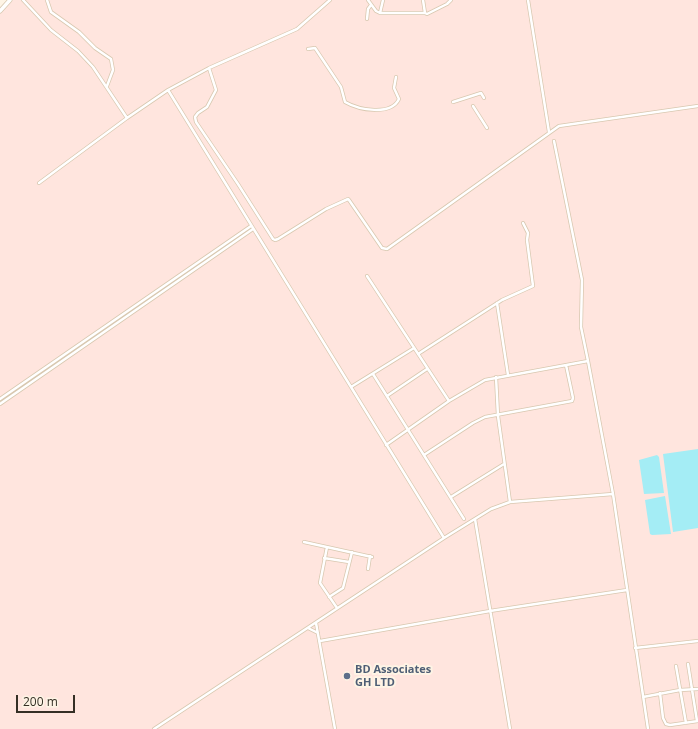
<!DOCTYPE html>
<html>
<head>
<meta charset="utf-8">
<style>
	body { margin:0 }
	#map { position:relative; width:698px; height:729px; overflow:hidden; background:#fef4e5; font-family:"Open Sans",sans-serif }
	canvas { display:block }
	.scale { position:absolute; left:16px; top:695px; width:59px; height:18px; box-sizing:border-box; border:2px solid #352f25; border-top:0; padding-left:5px; font-size:12px; line-height:14px; white-space:nowrap; color:#352f25; -webkit-text-stroke:3px #fef4e5; paint-order:stroke }
</style>
</head>
<body>
<div id="map">
<canvas width="698" height="729"></canvas>
<div class="scale">200 m</div>
</div>
<script>
const ctx = document.querySelector('canvas').getContext('2d');
ctx.lineJoin = 'round';
function paint(path, color) { ctx.fillStyle = color; ctx.fill(path, 'evenodd'); }
function strokePath(path, color, width, dash) { ctx.strokeStyle = color; ctx.lineWidth = width; ctx.lineCap = dash ? 'butt' : 'round'; ctx.setLineDash(dash || []); ctx.stroke(path); }
function drawText(font, color, halo, rows, align = 'center') {
  ctx.font = font + ' "Open Sans",sans-serif'; ctx.lineWidth = 4; ctx.setLineDash([]); ctx.textBaseline = 'middle'; ctx.strokeStyle = halo; ctx.fillStyle = color; for (const [text, x, y, turn = 0] of rows) {
    ctx.save(); ctx.translate(x, y); ctx.rotate((+turn || 0) * Math.PI / 180); ctx.textAlign = isNaN(turn) ? turn : align; if (halo) ctx.strokeText(text, 0, 0); ctx.fillText(text, 0, 0); ctx.restore();
  }
}
paint(new Path2D(`
	M13,0H698V729H0V13Z`), '#ffe5de');
paint(new Path2D(`
	M698,449V528L673,532L663,454Z
	M657,455L659,457L664,493L644,494L639,460Z
	M665,496L671,534L652,535L650,534L645,500Z`), '#a4edf5');
const minor = new Path2D(`
	M23,0L51,30L78,51L93,67L127,118
	M47,0L51,12L79,32L95,48L111,59L113,70L107,86
	M368,0L376,11L380,13H425
	M423,0L425,13L427,14L447,4L451,0
	M528,0L549,132
	M380,13L383,0
	M367,19L368,9L371,5
	M308,49L315,48L341,87L345,102C359,110 391,116 399,99L394,88L396,77
	M209,68L216,90L207,107L198,113L195,117L196,122L238,184L273,239L275,240L278,239L326,209L348,199L349,200L382,248L387,249L559,126L698,106
	M168,90L444,538
	M453,102L481,93L484,98
	M473,106L487,128
	M554,141L582,280L581,327L588,361L613,494
	M39,183L127,118L168,90L209,68L297,29L330,0
	M367,276L449,401
	M497,303L508,375
	M418,354L502,300L533,286L527,240L528,233L523,223
	M373,374L464,519
	M496,377L498,416L510,502
	M351,387L414,348
	M387,396L427,369
	M0,399L251,226
	M0,404L253,229
	M386,445L449,401L485,380L588,361
	M424,455L473,423L485,417L572,401L573,398L566,365
	M451,497L504,464
	M475,519L510,729
	M304,542L372,557
	M327,547L320,583L337,608
	M324,558L349,562
	M368,569L370,556
	M329,597L343,588L352,552
	M316,623L335,729
	M308,628L318,633
	M320,641L490,611L627,590
	M635,648L698,641
	M688,664L697,721
	M676,666L686,723
	M660,693L663,718L666,724L670,725L698,721
	M643,697L680,690L698,689
	M154,729L444,538L491,509L510,502L613,494L648,729`);
const secondary = new Path2D(`
	M0,11L10,0`);
strokePath(minor, '#d8c8b0', 4);
strokePath(secondary, '#d8c8b0', 5);
strokePath(minor, '#fff', 2.5);
strokePath(secondary, '#fff', 3.5);
for (const [x, y, r, color] of [
	[347,676,4,"#5c6f8a"]
]) { const dot = new Path2D(); dot.arc(x, y, r, 0, 2 * Math.PI); ctx.fillStyle = color; ctx.fill(dot); strokePath(dot, '#fef4e5', 1.5); }
drawText('bold 11px', '#4e5e75', '#fef4e5', [
	["BD Associates",355,670],
	["GH LTD",355,683]
], 'left');
</script>
</body>
</html>
